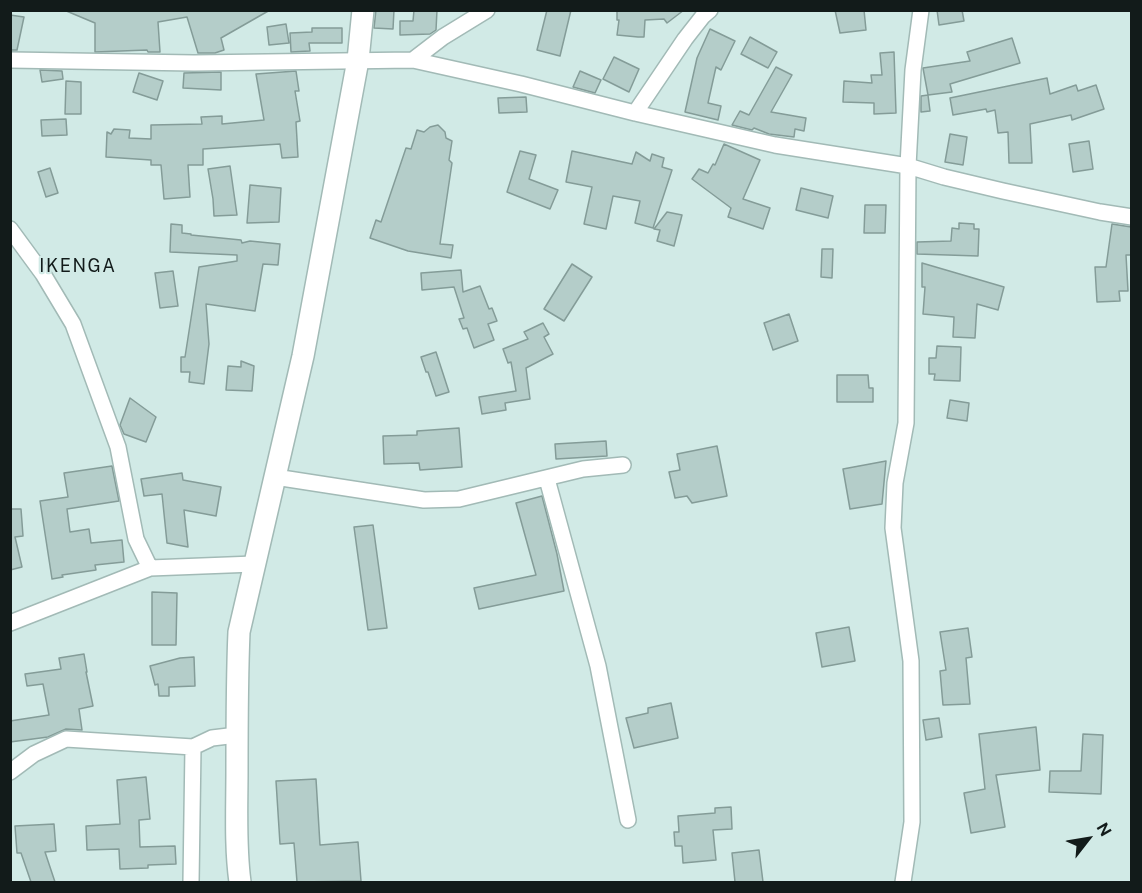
<!DOCTYPE html>
<html>
<head>
<meta charset="utf-8">
<style>
	body { margin:0 }
	#map { position:relative; width:1142px; height:893px; overflow:hidden; background:#d1eae6; font-family:"Public Sans",sans-serif }
	canvas { display:block }
	.frame { position:absolute; inset:0; border:12px solid #121b1a; pointer-events:none }
	.north { position:absolute; left:1058px; top:809px; width:60px; height:60px; -webkit-text-stroke:4px #d1eae6; paint-order:stroke; rotate:59deg; font-size:16px; font-weight:700; line-height:24px; text-align:center; color:#121b1a }
	.north::after { content:''; display:block; margin:auto; width:21px; height:27px; background:#121b1a; clip-path:polygon(50% 0,100% 100%,50% 72%,0 100%) }
</style>
</head>
<body>
<div id="map">
<canvas width="1142" height="893"></canvas>
<div class="frame"></div>
<div class="north">N</div>
</div>
<script>
const ctx = document.querySelector('canvas').getContext('2d');
ctx.lineJoin = 'round';
function paint(path, color) { ctx.fillStyle = color; ctx.fill(path, 'evenodd'); }
function strokePath(path, color, width, dash) { ctx.strokeStyle = color; ctx.lineWidth = width; ctx.lineCap = dash ? 'butt' : 'round'; ctx.setLineDash(dash || []); ctx.stroke(path); }
function drawText(font, color, halo, rows, align = 'center') {
  ctx.font = font + ' "Public Sans",sans-serif'; ctx.lineWidth = 4.5; ctx.setLineDash([]); ctx.textBaseline = 'middle'; ctx.strokeStyle = halo; ctx.fillStyle = color; for (const [text, x, y, turn = 0] of rows) {
    ctx.save(); ctx.translate(x, y); ctx.rotate((+turn || 0) * Math.PI / 180); ctx.textAlign = isNaN(turn) ? turn : align; if (halo) ctx.strokeText(text, 0, 0); ctx.fillText(text, 0, 0); ctx.restore();
  }
}
const building = new Path2D(`
	M64,10H270L221,38L224,50L215,53H198L187,17L158,22L160,52H148L147,50L95,52V23Z
	M376,10H394L393,29L374,28Z
	M414,10H437L436,30L430,34L400,35V21H413Z
	M547,10H571L560,56L537,50Z
	M617,10H684L667,23L664,19L645,20L644,37H638L617,35L619,20H617Z
	M835,10H864L866,30L840,33Z
	M937,10H962L964,21L939,25Z
	M10,15L24,17L17,50H10Z
	M286,24L289,43L269,45L267,27Z
	M312,28H342V43H309L310,51L291,52L290,33L312,32Z
	M710,29L735,41L721,70L716,67L708,103L721,106L718,120L685,112L697,58Z
	M750,37L777,52L768,68L741,54Z
	M1012,38L1020,63L950,84L952,92L928,95L923,68L970,61L967,52Z
	M894,52L896,113L874,114V103L843,102L844,81L872,83L871,75H882L880,53Z
	M614,57L639,69L629,92L603,79Z
	M776,67L792,75L771,112L806,118L804,131L795,129L794,137L769,134L754,128L752,130L732,125L740,111L749,115Z
	M40,70L62,71L63,79L42,82Z
	M296,71L299,91H295L300,121L296,122L298,157L282,158L280,144L203,149V165H188L190,197L164,199L161,165H151V160L106,157L107,132L111,134L114,129L130,130L129,138L151,139V125L202,124L201,117L222,116V124L264,120L256,74Z
	M580,71L601,80L595,93L573,87Z
	M221,72V90L183,88L184,73Z
	M139,73L163,81L157,100L133,92Z
	M1047,78L1050,94L1076,85L1078,91L1096,85L1104,109L1072,120L1071,115L1030,124L1032,163H1009L1008,132L998,133L995,110L987,112L986,109L953,115L950,98Z
	M66,81L81,82V114H65Z
	M928,95L930,111L921,112V96Z
	M526,97L527,112L499,113L498,98Z
	M66,119L67,135L42,136L41,120Z
	M438,125L445,132L446,138L452,141L449,160L452,163L440,244L453,245L451,258L408,251L370,238L376,220L381,222L406,148L411,149L417,130L424,132L430,127Z
	M950,134L967,137L963,165L945,162Z
	M1089,141L1093,169L1073,172L1069,144Z
	M724,144L760,160L743,199L770,208L763,229L728,217L731,208L692,179L699,169L708,173L713,164L715,165Z
	M520,151L536,155L529,179L558,190L550,209L507,192Z
	M572,151L632,164L636,152L650,161L652,154L664,158L662,167L672,170L653,228L635,223L640,201L613,196L606,229L584,224L592,187L566,182Z
	M230,166L237,215L214,216L213,199L208,169Z
	M50,168L58,193L46,197L38,172Z
	M250,185L281,188L279,222L247,223Z
	M801,188L833,196L828,218L796,210Z
	M865,205H886L885,233H864Z
	M667,212L682,215L674,246L657,241L660,230L654,229Z
	M959,223L974,224V229H979L978,256L917,254V242L951,241L952,228L959,229Z
	M171,224L182,225V233L191,234V235L241,240L242,243L250,241L280,244L278,265L263,264L255,311L206,304L209,344L204,384L189,382L190,372H181V357H185L199,267L237,261V255L170,252Z
	M1112,224L1131,227V255H1126L1128,291H1119L1120,301L1097,302L1095,267H1106Z
	M822,249H833L832,278L821,277Z
	M922,263L1004,287L998,310L977,304L975,338L953,337L954,317L923,314L925,287H922Z
	M572,264L592,277L564,321L544,309Z
	M461,270L463,292L480,286L489,309L492,308L497,321L488,324L494,340L474,348L467,328L463,329L459,319L464,318L454,287L422,290L421,273Z
	M173,271L178,306L160,308L155,273Z
	M789,314L798,341L773,350L764,323Z
	M543,323L549,334L544,337L553,354L526,368L530,399L505,403L506,410L482,414L479,397L516,391L511,362L508,363L503,349L528,339L524,332Z
	M937,346L961,347L960,381L934,380L935,374H929V358H936Z
	M436,352L449,392L436,396L428,372H426L421,357Z
	M241,361L254,366L252,391L226,390L228,366L241,367Z
	M837,375H868L869,388H873V402H837Z
	M130,398L156,417L146,442L124,434L120,425Z
	M950,400L969,403L967,421L947,418Z
	M459,428L462,467L420,470L419,463L384,464L383,436L417,435V431Z
	M606,441L607,456L556,459L555,444Z
	M717,446L727,496L692,503L687,496L675,498L669,472L680,470L677,454Z
	M886,461L882,504L850,509L843,469Z
	M112,466L119,501L67,509L70,532L89,529L91,543L122,540L124,562L95,565L96,570L62,575L63,577L52,579L40,501L68,497L64,473Z
	M182,473L183,480L221,487L216,516L184,510L188,547L167,543L162,494L144,496L141,479Z
	M542,496L557,554L564,591L479,609L474,588L536,575L516,503Z
	M10,509H21L23,536L15,537L22,567L10,570Z
	M373,525L387,628L368,630L354,527Z
	M152,592L177,593L176,645H152Z
	M849,627L855,661L822,667L816,633Z
	M968,628L972,657L966,658L970,704L943,705L940,671L946,670L940,632Z
	M84,654L87,672H86L93,706L79,709L82,730L66,729L48,737L10,742V721L49,715L43,684L27,686L25,674L61,669L59,658Z
	M194,657L195,686L169,687V696H159L158,684L155,685L150,666L180,658Z
	M671,703L678,738L634,748L626,718L648,713V708Z
	M939,718L942,737L926,740L923,720Z
	M1036,727L1040,770L996,775L1005,827L971,833L964,793L985,789L979,734Z
	M1083,734L1103,735L1101,794L1049,792L1050,771H1081Z
	M146,777L150,819L139,820L140,847L175,846L176,864L148,865V868L120,869L119,849L87,850L86,826L120,824L117,780Z
	M316,779L320,845L358,842L361,881L297,882L294,843L280,844L276,781Z
	M731,807L732,829L713,830L716,860L683,863L682,846H675L674,832H679L678,816L715,813V808Z
	M54,824L56,851L45,852L55,882H31L21,853H17L15,826Z
	M759,850L763,882H735L732,853Z`);
paint(building, '#b4cdc9');
strokePath(building, '#849c98', 1.5);
const street = new Path2D(`
	M10,60L194,63L413,60L521,84L635,113L775,145L908,166L944,177L1003,191L1100,212L1132,217
	M413,60L443,37L487,10
	M635,113L685,39L703,16L710,10
	M10,229L43,274L73,324L118,447L136,539L150,568L254,564
	M275,477L424,500L459,499L583,469L623,465
	M547,479L598,666L628,820
	M10,623L150,568
	M10,772L34,754L66,739L193,747
	M191,882L193,747L212,738L237,735
	M903,882L912,822L911,661L893,528L895,483L906,423L908,166L913,70L921,10`);
const secondary = new Path2D(`
	M240,882C235,846 237,808 237,771C237,725 237,678 239,632L303,356L358,60L363,10`);
strokePath(street, '#a2bab6', 18);
strokePath(secondary, '#a2bab6', 24);
strokePath(street, '#fff', 15);
strokePath(secondary, '#fff', 21);
ctx.letterSpacing = '1.5px';
drawText('18px', '#121b1a', '#d1eae6', [
	["IKENGA",78,266]
]);
ctx.letterSpacing = '0px';
</script>
</body>
</html>
